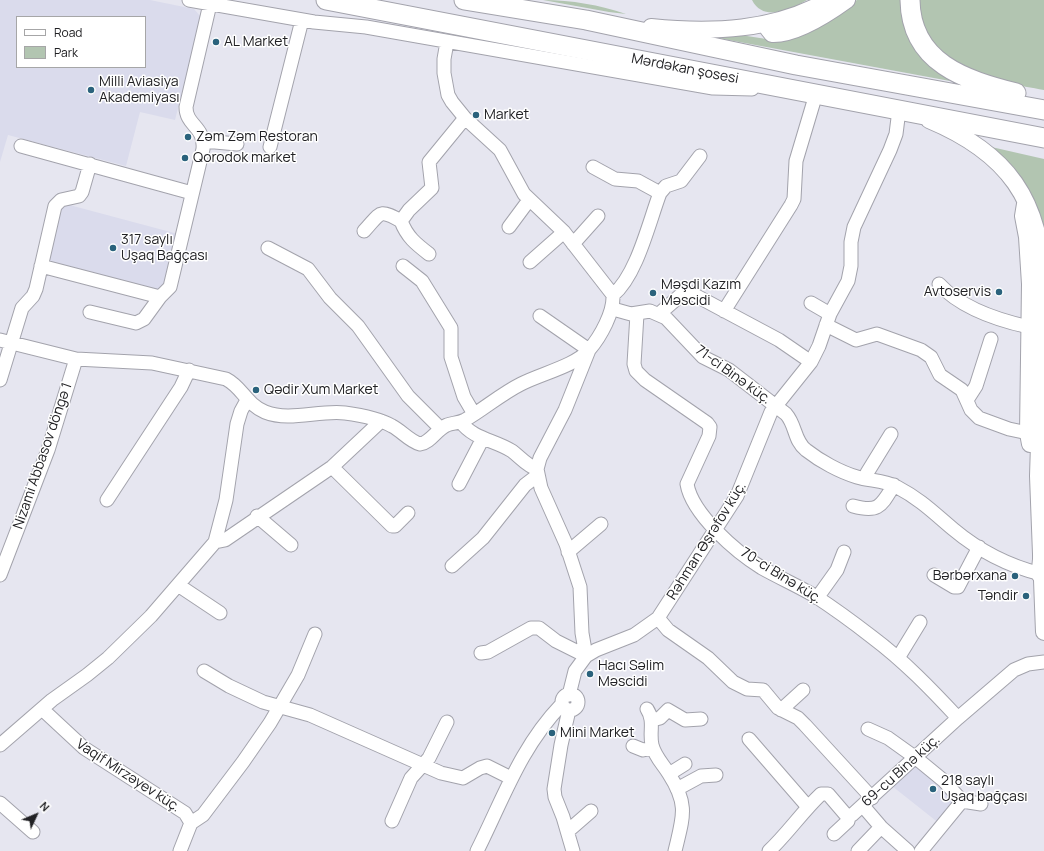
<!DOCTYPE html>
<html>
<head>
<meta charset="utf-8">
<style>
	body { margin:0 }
	#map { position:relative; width:1044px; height:851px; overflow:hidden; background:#e6e6f0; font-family:Manrope,sans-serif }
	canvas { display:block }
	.legend { position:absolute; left:16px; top:16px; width:130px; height:52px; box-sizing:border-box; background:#fff; border:1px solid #a6a6a7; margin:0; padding:5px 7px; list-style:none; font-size:12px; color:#212124 }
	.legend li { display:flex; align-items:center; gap:8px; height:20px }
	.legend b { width:20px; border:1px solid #a6a6a7 }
	.north { position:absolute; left:16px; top:795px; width:40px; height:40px; -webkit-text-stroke:3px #fff; paint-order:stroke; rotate:46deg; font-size:11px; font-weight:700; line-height:16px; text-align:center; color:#212124 }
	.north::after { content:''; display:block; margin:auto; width:14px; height:18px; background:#212124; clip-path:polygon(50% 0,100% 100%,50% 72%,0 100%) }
</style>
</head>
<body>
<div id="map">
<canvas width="1044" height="851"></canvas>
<ul class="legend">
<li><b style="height:5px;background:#fff"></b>Road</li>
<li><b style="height:11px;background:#b2c5b1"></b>Park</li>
</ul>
<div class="north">N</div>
</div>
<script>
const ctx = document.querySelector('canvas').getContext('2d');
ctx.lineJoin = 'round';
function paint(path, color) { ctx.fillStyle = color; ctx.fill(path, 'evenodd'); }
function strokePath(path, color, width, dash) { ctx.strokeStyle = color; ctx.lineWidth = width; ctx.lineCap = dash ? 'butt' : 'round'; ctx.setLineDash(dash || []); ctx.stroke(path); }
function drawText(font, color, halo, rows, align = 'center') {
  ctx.font = font + ' Manrope,sans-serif'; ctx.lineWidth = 3; ctx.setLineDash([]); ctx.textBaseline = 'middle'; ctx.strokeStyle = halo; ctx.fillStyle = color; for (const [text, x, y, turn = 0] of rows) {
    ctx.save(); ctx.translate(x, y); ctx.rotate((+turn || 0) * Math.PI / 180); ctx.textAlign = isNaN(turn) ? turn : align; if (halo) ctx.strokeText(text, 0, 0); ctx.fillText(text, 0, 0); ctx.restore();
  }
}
paint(new Path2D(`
	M0,0H150L194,9L201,17L175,120L140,112L126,166L8,135L0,162ZM17,17H145V67H17Z
	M62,203L178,234L165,288L156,292L48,262Z
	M913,765H919L955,797L956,803L940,824L892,786Z`), '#dadbec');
paint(new Path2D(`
	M543,0C572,0 599,5 626,14L609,12Z
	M752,0H807C790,10 763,22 752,0Z
	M857,0H905L925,58L950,81L707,36H747L779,41L820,24Z
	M918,0H1044V90C997,81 932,76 918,19C917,13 918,6 918,0Z
	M987,146L1044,159V231C1031,188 1021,175 987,146Z`), '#b2c5b1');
const minor = new Path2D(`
	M189,0L314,22L366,27L713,88L752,89
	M204,141L237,144
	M21,146L192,193
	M270,147L302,20
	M593,167L615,179L638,181L660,193
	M401,221L409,210L432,188L429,162L465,118
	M509,227L529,200
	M364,231C381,213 378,208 401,221C407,237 416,244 429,254
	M573,244L598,216
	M268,248L308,269L330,298L358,326L408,396L441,429
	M530,262L564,232
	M41,266L160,297L170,287L203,149C205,126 186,126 186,107L210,4
	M403,266L422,281L451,328V357L464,397L474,414
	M939,284C961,308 997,320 1029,327
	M613,295C637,275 649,222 660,193L666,186L681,181L700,156
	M811,303L830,314
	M613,309L631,314L650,311L666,318L703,357L729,370L786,414C796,425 794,441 806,450C820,461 840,472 857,477C870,481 884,480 897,487C920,499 934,513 953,529C978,550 1009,566 1041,574
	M724,311L791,205L794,199L796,161L816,94
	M90,312L136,323L144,319L160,297
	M637,314L634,364L636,371L645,380L707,423L710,427L709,436L687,484C692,514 736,552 762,568C780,578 798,586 815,596C835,609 854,623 872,637C904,661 931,689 958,718
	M659,314L682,294L691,293L779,340L811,362
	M540,316L589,350L565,410L540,458L537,469L541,488L566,544L580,587L582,633L586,656
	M826,325L856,340L877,334L921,350L931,357L940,375L962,390L971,410L979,418L1009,429L1028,433
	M0,340L76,359L152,363L226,379C242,387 246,404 265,412C290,422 318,410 345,413C360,415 378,418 392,426C402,431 409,441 420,444C430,443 437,429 447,425C453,423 459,423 465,420C484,409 501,394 521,384C540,374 575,366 589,350C601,336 614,312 613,295L564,232L524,194L500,150L465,118L452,102L448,95L444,73V59L447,42
	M0,380L22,308L33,296L36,289L55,206L61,200L79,196L82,192L90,164
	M967,400L976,386L991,339
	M461,422C473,439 495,440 512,451C520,457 527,466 537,469
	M332,467L392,526H395L408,513
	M866,479L867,473L891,434
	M459,484L483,438
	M107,500L181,387L189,370
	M853,506C879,513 881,506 894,485
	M257,516L291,545
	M215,542L225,540L332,467L381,421
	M568,552L601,524
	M452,566L483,538L525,485L538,475
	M0,575L48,450L76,359
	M934,575L954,587H958L979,547
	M178,585L220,613
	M817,598L837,570L844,552
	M658,618L668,630L708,658L733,682L747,689L763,690L778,708L798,718L805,725L872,798
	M481,653L488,652L531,628H539L556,641L586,656
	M898,658L920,622
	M204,671L229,686L263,702L310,715L441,773L463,778L480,768L487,766L511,778
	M562 702a8 8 0 1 1 16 0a8 8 0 1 1-16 0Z
	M569,695L575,671L586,656L596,650L634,635L658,618L737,496L771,412L811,362L819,346L830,314L848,281L851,266V242L854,227L890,150L896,134L899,110
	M42,709L84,748L185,813L191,823L180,851
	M647,709C655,721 649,732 652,745C655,757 663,764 669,774C689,805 683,817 675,851
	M569,710L561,745L554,789L555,797L563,817L573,851
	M781,710L803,690
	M652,720L660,718L668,710L685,720L701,719
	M868,729L888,738L916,758L944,781L962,801L981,804
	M749,739L808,807
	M0,745L52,700L87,675L108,658L151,616L215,542L226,500L237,424L241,411L247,400
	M633,746L643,750L653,748
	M669,774L685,764
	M677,789L701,776L716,775
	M0,803L33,832
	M863,806L881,827L908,851
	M392,821L411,778L429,758L447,722
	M191,823L203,815L243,762L270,723L298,675L315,634
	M568,831L591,811
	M834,834L848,821L849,816
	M477,851C504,797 520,748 562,704
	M769,851C788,833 802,812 821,794H828L846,815H852L958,718L1014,670L1028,664L1044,662
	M858,851L881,827
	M921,851L962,801`);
const major = new Path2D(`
	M776,22L768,29L772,34C795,35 829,13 847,0
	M651,27C711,33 775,31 828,0
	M929,120C1008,153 1041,200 1044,285L1038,476L1044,632
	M1025,204L1023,216L1027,237L1030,284L1028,433L1030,444`);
const highway = new Path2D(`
	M326,0L1044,138
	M464,0L586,20L796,65L1044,110
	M910,0C911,63 965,80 1016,93
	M1041,574L1044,545`);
strokePath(minor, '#a3a3ac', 15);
strokePath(major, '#a3a3ac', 18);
strokePath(highway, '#a3a3ac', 21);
strokePath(minor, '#fff', 13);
strokePath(major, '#fff', 16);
strokePath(highway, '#fff', 19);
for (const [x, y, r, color] of [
	[216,42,4,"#2a627c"],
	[91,90,4,"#2a627c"],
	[476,115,4,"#2a627c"],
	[188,137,4,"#2a627c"],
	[185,158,4,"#2a627c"],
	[113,248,4,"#2a627c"],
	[999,292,4,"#2a627c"],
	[653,293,4,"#2a627c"],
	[256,390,4,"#2a627c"],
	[1015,576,4,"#2a627c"],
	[1026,596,4,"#2a627c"],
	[590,674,4,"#2a627c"],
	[552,733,4,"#2a627c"],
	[933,789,4,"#2a627c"]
]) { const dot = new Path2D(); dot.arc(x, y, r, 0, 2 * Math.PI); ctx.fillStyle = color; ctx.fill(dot); strokePath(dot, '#fff', 1.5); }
drawText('14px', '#212124', '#fff', [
	["AL Market",224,42],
	["Milli Aviasiya",99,82],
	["Akademiyası",99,98],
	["Market",484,115],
	["Zəm Zəm Restoran",196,137],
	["Qorodok market",193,158],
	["317 saylı",121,240],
	["Uşaq Bağçası",121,256],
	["Məşdi Kazım",661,285],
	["Məscidi",661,301],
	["Avtoservis",991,292,"right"],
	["Qədir Xum Market",264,390],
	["Bərbərxana",1007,576,"right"],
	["Təndir",1018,596,"right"],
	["Hacı Səlim",598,666],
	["Məscidi",598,682],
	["Mini Market",560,733],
	["218 saylı",941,781],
	["Uşaq bağçası",941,797]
], 'left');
drawText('14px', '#212124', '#fff', [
	["Mərdəkan şosesi",685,69,11],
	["71-ci Binə küç.",733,375,36],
	["Nizami Abbasov döngə 1",43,456,-71],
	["Rəhman Əşrəfov küç.",707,541,-58],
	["70-ci Binə küç.",781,576,32],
	["69-cu Binə küç.",901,771,-42],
	["Vaqif Mirzəyev küç.",128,776,33]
]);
</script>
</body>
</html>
